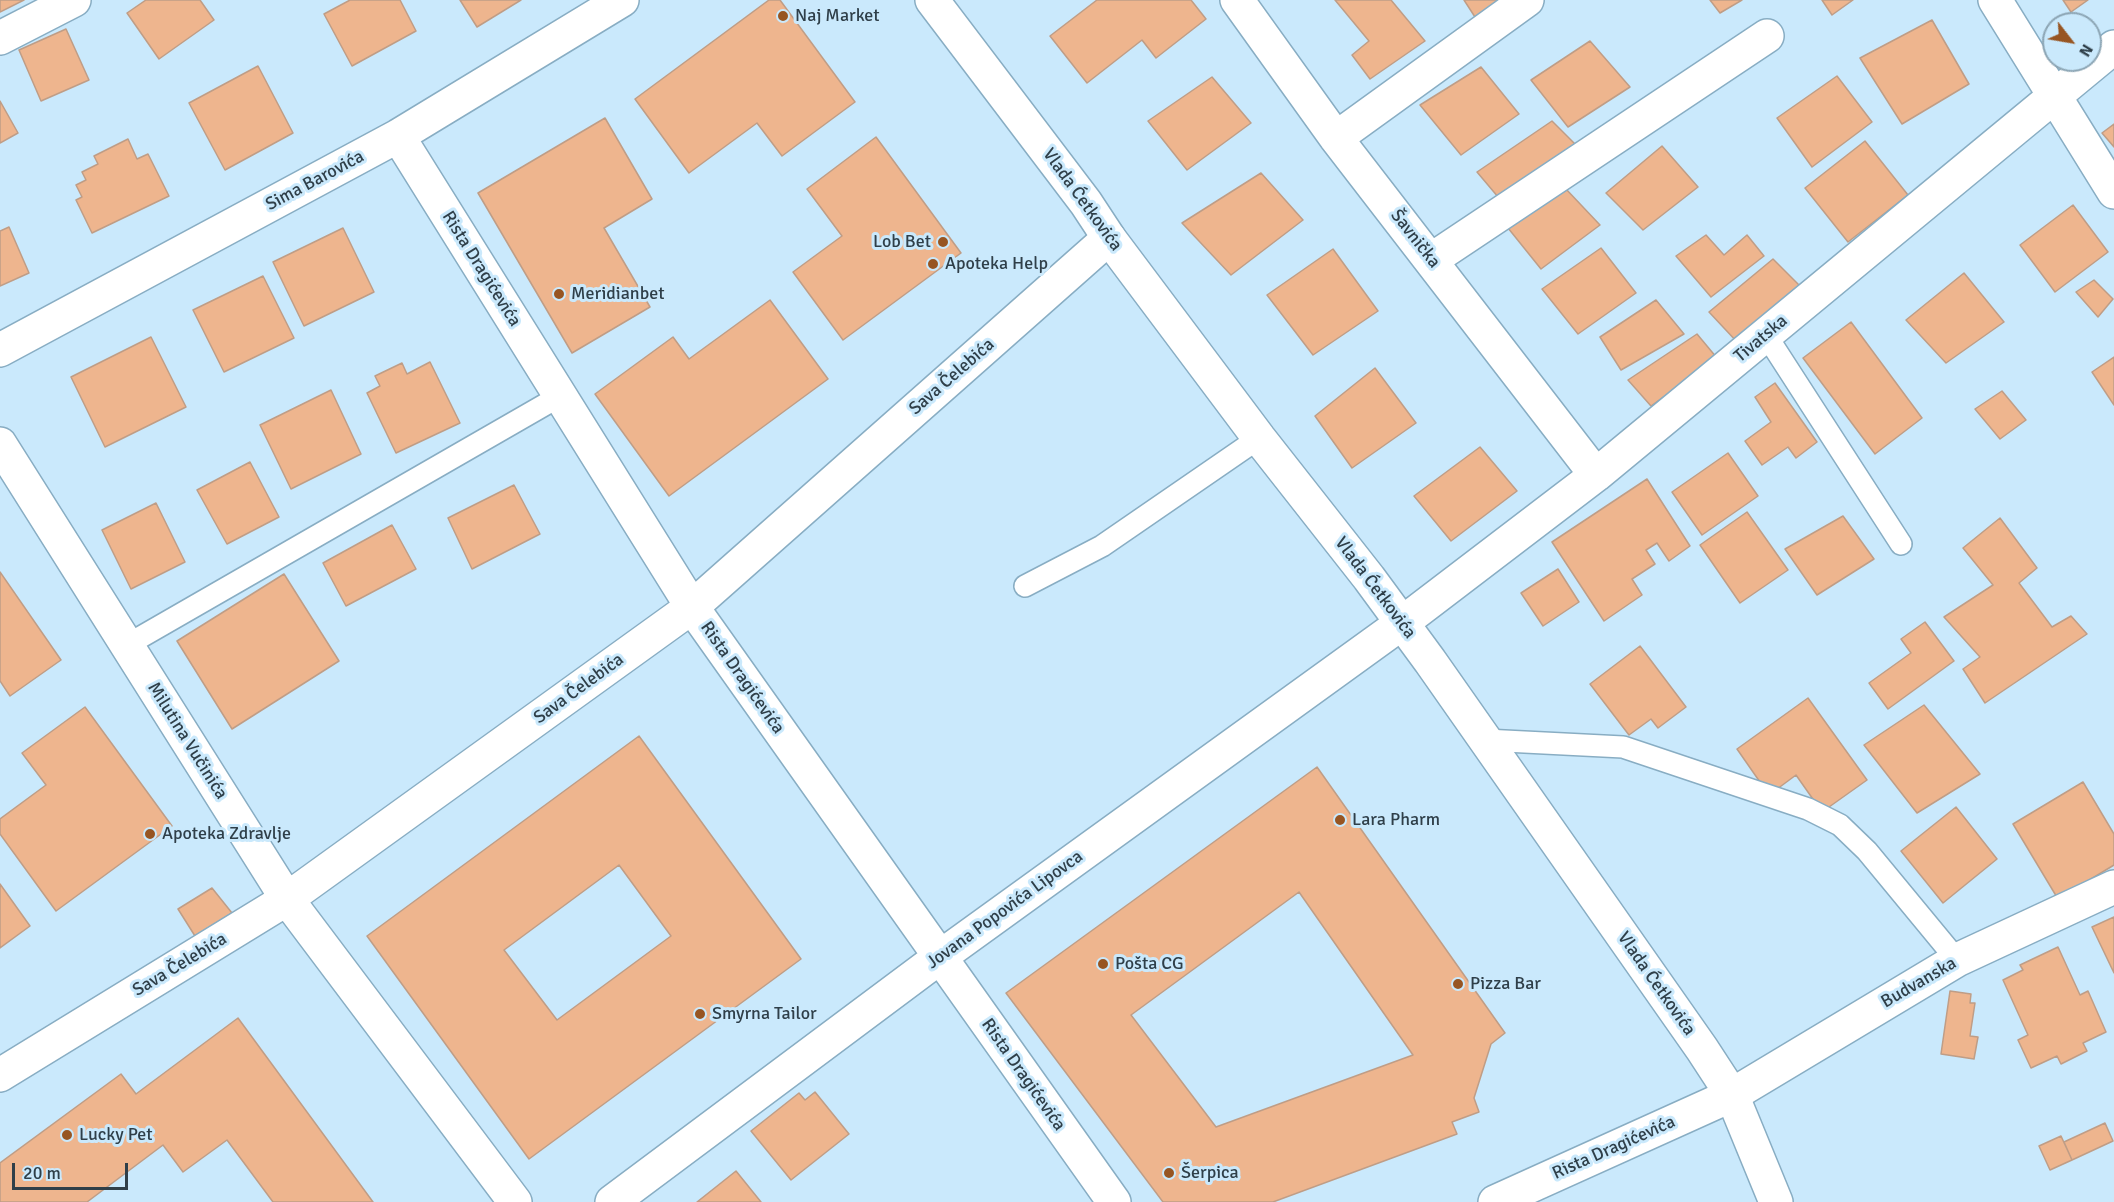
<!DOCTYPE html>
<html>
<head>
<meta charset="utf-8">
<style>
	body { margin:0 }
	#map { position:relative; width:2114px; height:1202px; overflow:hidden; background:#cae9fc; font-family:Signika,sans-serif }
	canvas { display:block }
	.north { position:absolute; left:2042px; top:12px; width:60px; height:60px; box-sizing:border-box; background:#cae9fc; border:2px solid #8ca5b4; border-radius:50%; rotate:121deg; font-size:16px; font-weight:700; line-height:24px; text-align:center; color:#2f3f49 }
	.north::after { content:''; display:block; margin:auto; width:21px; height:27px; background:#975522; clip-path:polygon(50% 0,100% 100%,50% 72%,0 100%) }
	.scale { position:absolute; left:12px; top:1163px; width:116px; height:27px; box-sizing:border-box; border:3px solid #2f3f49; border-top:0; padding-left:8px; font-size:18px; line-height:21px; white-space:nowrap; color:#2f3f49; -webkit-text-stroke:4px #cae9fc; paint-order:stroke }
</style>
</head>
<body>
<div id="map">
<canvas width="2114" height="1202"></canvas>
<div class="north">N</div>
<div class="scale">20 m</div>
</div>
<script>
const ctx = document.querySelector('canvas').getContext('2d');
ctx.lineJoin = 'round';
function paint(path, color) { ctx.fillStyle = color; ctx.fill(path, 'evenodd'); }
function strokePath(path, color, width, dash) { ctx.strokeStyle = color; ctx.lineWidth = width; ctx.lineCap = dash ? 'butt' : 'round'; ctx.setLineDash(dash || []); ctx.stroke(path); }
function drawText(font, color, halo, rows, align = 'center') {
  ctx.font = font + ' Signika,sans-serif'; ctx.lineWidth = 6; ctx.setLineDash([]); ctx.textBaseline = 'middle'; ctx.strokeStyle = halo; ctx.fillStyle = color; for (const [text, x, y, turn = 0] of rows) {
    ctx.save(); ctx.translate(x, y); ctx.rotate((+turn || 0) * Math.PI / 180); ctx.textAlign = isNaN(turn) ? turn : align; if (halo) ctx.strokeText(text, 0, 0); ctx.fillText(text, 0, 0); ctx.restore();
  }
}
const building = new Path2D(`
	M0,0H24L0,12Z
	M146,0H200L214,20L159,59L127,13Z
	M350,0H400L416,31L352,66L324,14Z
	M460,0H521L477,27Z
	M769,0H780L855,102L782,156L757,123L689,173L635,99Z
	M1097,0H1191L1206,19L1156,58L1142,40L1087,83L1050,36Z
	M1335,0H1391L1425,41L1370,79L1352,55L1369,41Z
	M1464,0H1500L1475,17Z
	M1710,0H1742L1720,13Z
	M1822,0H1853L1832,15Z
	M2063,0H2088L2071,12Z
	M1932,20L1969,84L1902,124L1860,58Z
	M66,29L89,80L41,101L19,50Z
	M1590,41L1630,87L1568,127L1531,80Z
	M258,66L293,133L225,170L189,103Z
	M1481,67L1519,114L1461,155L1420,105Z
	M1837,76L1872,122L1812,167L1777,118Z
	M1212,77L1251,123L1187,170L1148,121Z
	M0,101L18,133L0,143Z
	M605,118L652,199L604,228L650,307L572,353L478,193Z
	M1552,121L1582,151L1504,204L1477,172Z
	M2114,124V147L2102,133Z
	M876,137L961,253L843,340L793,272L842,236L807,189Z
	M128,139L137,159L148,154L169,196L92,233L76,200L82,197L76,185L86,180L82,172L98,164L94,156Z
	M1865,141L1908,195L1848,242L1805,188Z
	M1662,146L1698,187L1643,230L1606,193Z
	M1261,173L1303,220L1231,275L1182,223Z
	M1565,188L1600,225L1541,269L1508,228Z
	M2073,205L2108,252L2055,292L2020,245Z
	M9,227L29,273L0,286V231Z
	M343,228L374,292L304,326L273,262Z
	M1706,235L1724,255L1747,235L1764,256L1711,297L1676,256Z
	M1601,248L1636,293L1578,334L1542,289Z
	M1333,249L1378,311L1313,355L1267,295Z
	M1773,259L1808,294L1738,343L1709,312Z
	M1964,273L2004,322L1946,363L1906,320Z
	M263,276L294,338L224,372L193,310Z
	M2094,280L2113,299L2098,317L2076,292Z
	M770,300L828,379L669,496L595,394L673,337L689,359Z
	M1656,300L1684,334L1621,370L1600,337Z
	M1851,322L1922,418L1875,454L1803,358Z
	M1697,334L1717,358L1651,406L1628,380Z
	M151,337L186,407L105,447L71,377Z
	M2114,357V405L2092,372Z
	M430,362L460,423L396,453L367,393L380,386L375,376L402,363L407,374Z
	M1375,368L1416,423L1352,468L1315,416Z
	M1775,383L1817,442L1796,458L1788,447L1762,465L1745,441L1771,422L1755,397Z
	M331,390L361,454L291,489L260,425Z
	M2002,391L2026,420L2000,439L1975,409Z
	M1480,447L1517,491L1451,541L1414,496Z
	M1728,453L1758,496L1702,535L1672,492Z
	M250,462L279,517L227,544L197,490Z
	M1647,479L1690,546L1669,561L1657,543L1646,550L1655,564L1632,579L1642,595L1604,621L1552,542Z
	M514,485L540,534L472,569L448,518Z
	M156,503L185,562L131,589L102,530Z
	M1747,512L1788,570L1740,603L1700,545Z
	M1843,516L1874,559L1817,595L1785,549Z
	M2000,518L2037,568L2019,583L2052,627L2071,616L2087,634L1985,703L1963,669L1980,657L1944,617L1993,585L1963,548Z
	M392,525L416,569L346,606L323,563Z
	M1558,569L1579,602L1543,626L1521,593Z
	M0,572L61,660L10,696L0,681Z
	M284,574L339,661L232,729L177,641Z
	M1925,622L1954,661L1888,709L1869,683L1911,653L1901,639Z
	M1640,646L1686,707L1658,728L1651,719L1629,735L1590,684Z
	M1808,698L1867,780L1822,812L1796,775L1769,795L1737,749Z
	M1924,705L1980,774L1917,813L1864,745Z
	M85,707L172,826L56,911L0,834V819L46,785L22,753Z
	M639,736L801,959L529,1159L367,936ZM619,865L671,936L557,1020L504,950Z
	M1317,767L1505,1033L1491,1044L1474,1098L1479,1112L1452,1122L1457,1134L1273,1202H1163L1006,993ZM1299,892L1413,1055L1216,1127L1131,1015Z
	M2083,782L2114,834V865L2058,899L2013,824Z
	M1956,807L1997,859L1943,903L1901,851Z
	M0,884L30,926L0,948Z
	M212,888L232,913L195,936L178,909Z
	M2114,917V973L2092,927Z
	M2058,947L2080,995L2088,991L2106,1032L2083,1043L2087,1051L2061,1064L2057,1056L2031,1068L2018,1040L2028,1035L2003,980L2023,970L2020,965Z
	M1950,991L1971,994L1970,1003H1975L1970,1036L1978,1037L1974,1059L1941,1054Z
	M238,1018L373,1202H273L227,1140L183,1172L163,1145L87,1202H0V1163L121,1074L136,1094Z
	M815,1092L849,1134L791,1180L751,1131L799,1093L805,1100Z
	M2105,1123L2113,1141L2072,1160L2064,1142Z
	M2061,1136L2072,1160L2050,1170L2039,1146Z
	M736,1171L761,1202H697Z`);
paint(building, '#eeb58e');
strokePath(building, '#bf9d86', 1.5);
const service = new Path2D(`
	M1766,335L1901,544
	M1025,586L1102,546L1259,438
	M127,645L560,396
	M1485,740L1623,747L1808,809L1840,825L1867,851L1957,960`);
const minor = new Path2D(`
	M1237,0L1336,138L1596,475
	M1995,0L2114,192
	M0,38L74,0
	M398,136L692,607L1114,1202
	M1336,138L1527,0
	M1431,260L1767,36
	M0,350L398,136L622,0
	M0,444L287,899L515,1202
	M0,1075L287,899L692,607L1109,238
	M612,1202L940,957L1402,623L1596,475L2114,47
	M1495,1202L1732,1095L1957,960L2114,887`);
const tertiary = new Path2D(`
	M932,0L1086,203L1109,238L1259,438L1369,578L1430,661L1702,1049L1732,1095L1776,1202`);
strokePath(service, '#88adc3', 24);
strokePath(minor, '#88adc3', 36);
strokePath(tertiary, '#88adc3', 36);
strokePath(service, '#fff', 21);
strokePath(minor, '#fff', 33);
strokePath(tertiary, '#fff', 33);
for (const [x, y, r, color] of [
	[783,16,6,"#975522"],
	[943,242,6,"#975522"],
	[933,264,6,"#975522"],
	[559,294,6,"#975522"],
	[1340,820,6,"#975522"],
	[150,834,6,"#975522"],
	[1103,964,6,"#975522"],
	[1458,984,6,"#975522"],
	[700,1014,6,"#975522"],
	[67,1135,6,"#975522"],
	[1169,1173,6,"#975522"]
]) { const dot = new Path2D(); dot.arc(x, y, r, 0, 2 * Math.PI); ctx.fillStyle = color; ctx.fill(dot); strokePath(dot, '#cae9fc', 2); }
drawText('18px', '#2f3f49', '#cae9fc', [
	["Naj Market",795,16],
	["Lob Bet",931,242,"right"],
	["Apoteka Help",945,264],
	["Meridianbet",571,294],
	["Lara Pharm",1352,820],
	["Apoteka Zdravlje",162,834],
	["Pošta CG",1115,964],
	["Pizza Bar",1470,984],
	["Smyrna Tailor",712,1014],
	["Lucky Pet",79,1135],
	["Šerpica",1181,1173]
], 'left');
drawText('18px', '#2f3f49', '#cae9fc', [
	["Sima Barovića",315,181,-28],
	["Vlada Ćetkovića",1082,200,54],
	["Šavnička",1415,239,52],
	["Rista Dragićevića",481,269,58],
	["Tivatska",1761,339,-40],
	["Sava Čelebića",952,377,-41],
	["Vlada Ćetkovića",1375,588,53],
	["Rista Dragićevića",742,678,55],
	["Sava Čelebića",579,689,-36],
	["Milutina Vučinića",187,741,58],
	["Jovana Popovića Lipovca",1005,910,-36],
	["Sava Čelebića",180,965,-31],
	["Budvanska",1919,983,-30],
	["Vlada Ćetkovića",1656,984,55],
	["Rista Dragićevića",1023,1075,55],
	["Rista Dragićevića",1614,1148,-24]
]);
</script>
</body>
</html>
